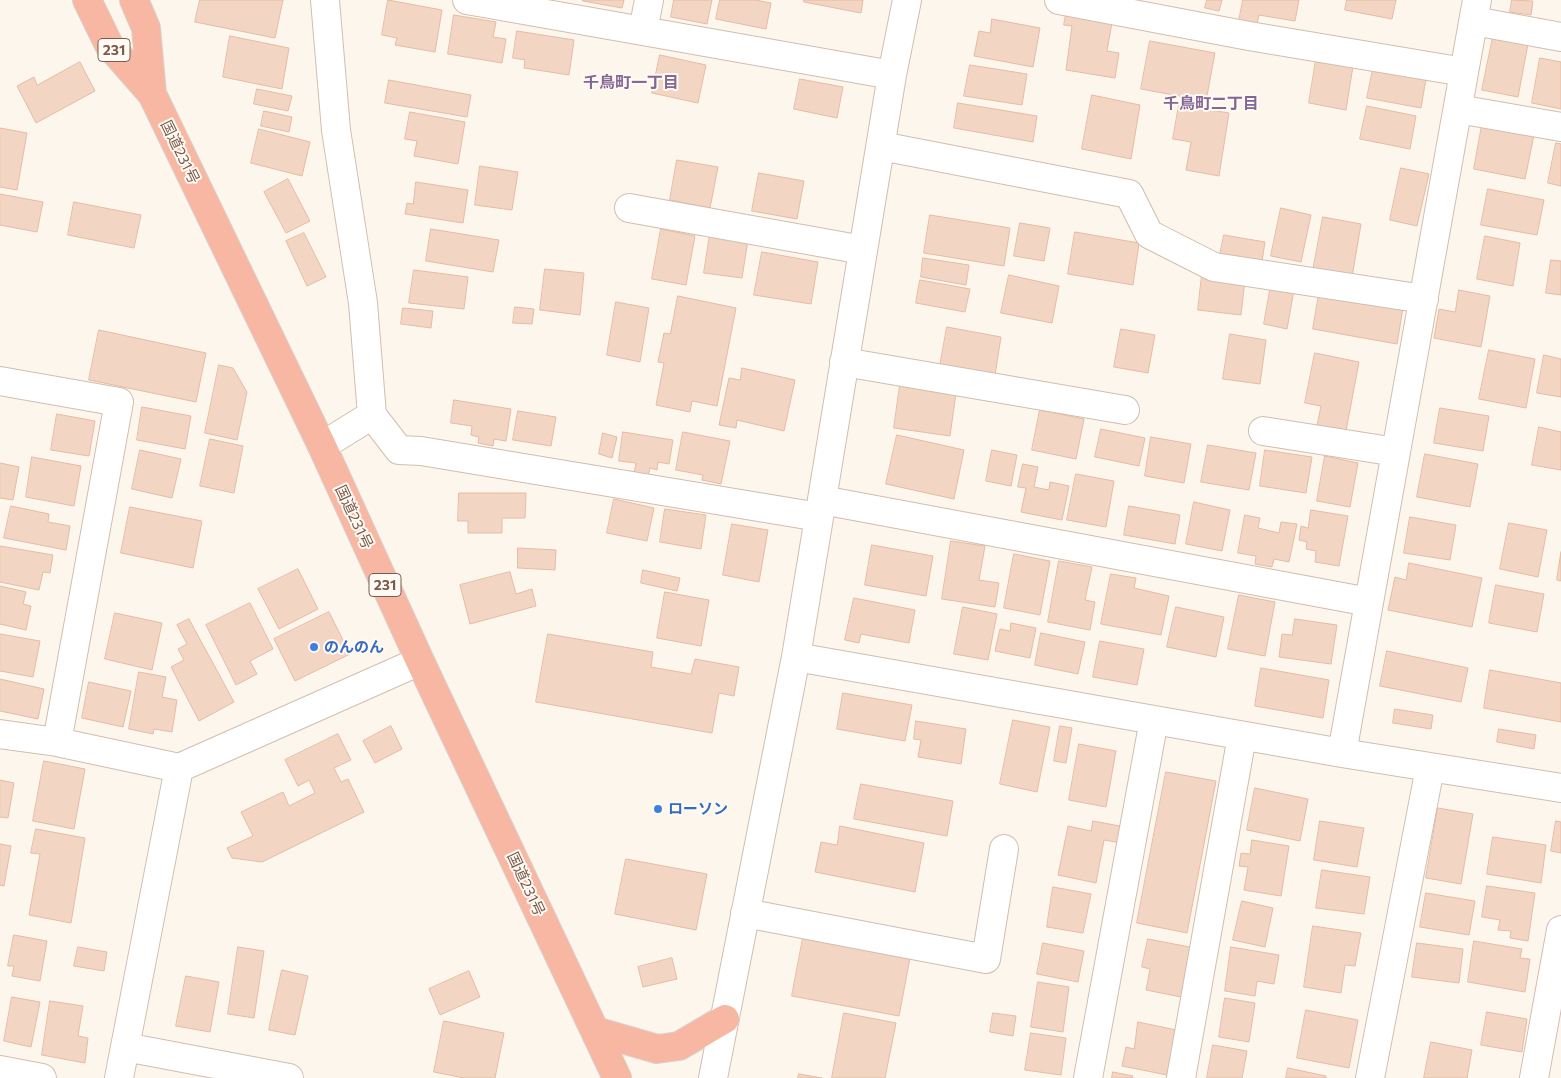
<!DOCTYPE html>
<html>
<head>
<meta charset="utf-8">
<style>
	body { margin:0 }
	canvas { display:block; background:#fdf6ec }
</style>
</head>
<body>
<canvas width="1561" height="1078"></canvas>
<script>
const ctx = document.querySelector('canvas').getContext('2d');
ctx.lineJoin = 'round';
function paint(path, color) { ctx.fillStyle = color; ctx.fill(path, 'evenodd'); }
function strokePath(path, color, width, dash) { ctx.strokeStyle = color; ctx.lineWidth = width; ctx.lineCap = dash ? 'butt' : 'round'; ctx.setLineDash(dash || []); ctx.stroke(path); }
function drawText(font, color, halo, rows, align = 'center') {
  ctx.font = font + ' Commissioner,"Noto Sans JP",sans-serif'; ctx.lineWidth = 4; ctx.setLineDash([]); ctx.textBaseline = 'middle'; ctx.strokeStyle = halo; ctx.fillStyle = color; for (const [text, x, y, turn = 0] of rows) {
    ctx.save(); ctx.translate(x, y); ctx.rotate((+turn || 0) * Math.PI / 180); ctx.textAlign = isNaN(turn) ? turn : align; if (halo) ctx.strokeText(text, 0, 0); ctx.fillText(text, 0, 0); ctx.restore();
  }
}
const building = new Path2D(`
	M200,0H283L275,38L195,22Z
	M388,0L442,10L435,52L395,45L397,38L382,35Z
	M583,0H624L622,8L583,1Z
	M674,0H712L707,24L671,17Z
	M720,0H755L771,3L766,29L716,19Z
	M804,0H863L861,13L804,2Z
	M1207,0H1222L1219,11L1205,8Z
	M1243,0H1299L1295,21L1259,15L1257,24L1239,21Z
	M1347,0H1396L1392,19L1345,10Z
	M1512,0L1533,1L1531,15L1510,12Z
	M1067,9L1113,17L1107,51L1119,53L1115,78L1066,70L1072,26L1064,25Z
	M454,15L496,22L493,37L506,39L502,63L448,54Z
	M992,19L1040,28L1033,67L974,56L979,31L990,33Z
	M517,31L574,40L569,75L524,68L525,60L513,58Z
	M230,36L289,48L282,89L223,77Z
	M1493,37L1528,44L1518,97L1482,90Z
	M1150,41L1215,53L1206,101L1141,89Z
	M660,55L706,65L698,103L652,93Z
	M1540,58L1561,62V109L1532,103Z
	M1316,60L1353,66L1346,110L1309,103Z
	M80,62L95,91L36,123L17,86L34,77L37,85Z
	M970,65L1027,74L1022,105L964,96Z
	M1373,69L1426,79L1421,108L1367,98Z
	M800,79L843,87L837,118L794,109Z
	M389,80L471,95L467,117L385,103Z
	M257,89L292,96L288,111L254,104Z
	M1092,95L1140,105L1131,159L1082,149Z
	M958,103L1037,116L1033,142L954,128Z
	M1179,105L1229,113L1219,176L1186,170L1191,142L1173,139Z
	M1367,106L1416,116L1410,149L1360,139Z
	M264,111L292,117L289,132L261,126Z
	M410,112L465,122L458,164L414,156L417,141L405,139Z
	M1482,125L1534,135L1525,179L1474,169Z
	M0,128L27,133L17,190L0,187Z
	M259,129L310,142L302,176L251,163Z
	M1556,143L1561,144V186L1548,183Z
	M677,160L718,167L710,208L670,200Z
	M480,166L518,172L512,210L475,205Z
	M1401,168L1429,174L1417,226L1390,220Z
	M759,173L804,181L797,219L752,211Z
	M288,179L310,221L286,233L264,192Z
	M416,182L468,190L463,223L405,214L407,203L413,204Z
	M1488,189L1544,200L1537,235L1481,225Z
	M0,194L43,202L37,232L0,225Z
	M74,202L141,215L134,248L68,235Z
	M1281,208L1311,215L1301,262L1271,256Z
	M930,215L1010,228L1004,266L924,253Z
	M1323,217L1361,224L1352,277L1313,271Z
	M1020,223L1050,228L1044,261L1014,256Z
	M431,229L499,240L493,272L426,261Z
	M661,229L695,236L686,285L652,279Z
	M1075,232L1139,243L1133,285L1068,274Z
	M304,233L326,277L307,286L286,241Z
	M710,234L748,240L742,278L704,273Z
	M1224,235L1265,242L1261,268L1220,255Z
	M1485,236L1520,243L1513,286L1477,279Z
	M762,252L818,262L811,304L754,295Z
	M923,258L969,265L966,285L921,277Z
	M1551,260L1561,261V295L1546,293Z
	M545,269L584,273L580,315L540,310Z
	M414,270L468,277L464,309L409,303Z
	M1009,275L1059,286L1052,323L1001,313Z
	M1202,275L1245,280L1241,315L1198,310Z
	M920,280L970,289L965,312L916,303Z
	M1271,285L1294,290L1287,329L1264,324Z
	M1459,290L1490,296L1481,347L1434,338L1439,309L1455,312Z
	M1319,294L1403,308L1397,344L1313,329Z
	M678,296L736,308L717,406L692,401L690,412L656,405L664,363L658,362L664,333L670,334Z
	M616,302L649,308L640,362L607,355Z
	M515,307L534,309L532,324L513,323Z
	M403,308L433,311L431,328L401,324Z
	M947,327L1001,337L995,375L940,366Z
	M1121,329L1155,335L1148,373L1114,367Z
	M99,330L206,353L196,402L89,380Z
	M1230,334L1266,340L1260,384L1223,379Z
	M1489,350L1535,359L1526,408L1479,399Z
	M1315,353L1359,362L1346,431L1317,426L1321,406L1305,403Z
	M1544,355L1561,359V397L1537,393Z
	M219,365L233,368L247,392L237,440L205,433Z
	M742,368L795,380L784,431L737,420L736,428L719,425L729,378L740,380Z
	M900,385L956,393L950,436L894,428Z
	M454,400L511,409L506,441L494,439L493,446L478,443L479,437L471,435L472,426L451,423Z
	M142,407L191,416L185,449L137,440Z
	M1440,408L1489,416L1483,451L1434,443Z
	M1040,410L1084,419L1076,459L1032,450Z
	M518,411L556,417L551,446L513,440Z
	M57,414L95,421L89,456L51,450Z
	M1539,427L1561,432V470L1532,465Z
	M1101,429L1145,438L1139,466L1095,457Z
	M623,432L673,440L669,464L658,462L657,470L650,468L648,476L634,473L636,463L619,461Z
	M683,432L730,441L721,484L702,480L703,475L676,470Z
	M603,433L617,437L612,458L599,454Z
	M897,435L964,450L954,499L886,484Z
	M1151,437L1191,444L1184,483L1145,476Z
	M210,439L243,446L234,493L200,486Z
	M1208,445L1256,453L1249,490L1201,482Z
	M140,450L181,459L172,498L132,489Z
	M992,450L1017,455L1011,486L986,481Z
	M1265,450L1312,457L1306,493L1260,486Z
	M1425,454L1478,464L1470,507L1417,497Z
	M1325,456L1358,463L1350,507L1317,501Z
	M32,457L81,466L74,506L26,497Z
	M0,463L19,467L13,500L0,498Z
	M1023,464L1038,467L1034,487L1049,490L1050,482L1069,486L1062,520L1021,512L1026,488L1018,487Z
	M1076,474L1114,481L1106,527L1067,520Z
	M459,493H526L525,518H502V533H468V521H458Z
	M614,499L654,508L647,541L607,533Z
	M1194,502L1230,510L1222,551L1186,544Z
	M11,506L49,514L48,522L70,526L66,550L4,538Z
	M1129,506L1180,515L1175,544L1124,535Z
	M130,507L202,521L193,568L121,553Z
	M665,509L706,515L701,549L660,542Z
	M1311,510L1348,516L1339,566L1315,562L1316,551L1306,549L1307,542L1299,540L1301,526L1308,528Z
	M1245,515L1260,518L1258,528L1279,533L1281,522L1297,524L1289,562L1274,559L1272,567L1255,564L1256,556L1238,553Z
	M1410,517L1456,525L1450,560L1404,553Z
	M1509,523L1547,530L1538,577L1500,569Z
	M732,524L768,530L759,582L723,575Z
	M951,541L985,546L979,580L999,583L995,607L942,599Z
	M872,545L933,556L926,596L865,585Z
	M0,546L53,555L50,573L43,572L39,590L0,582Z
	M518,548L556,550L555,570L518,568Z
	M1561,552V581L1557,580Z
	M1014,554L1050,561L1040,615L1004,608Z
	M1059,561L1092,567L1085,600L1095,602L1090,630L1048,622Z
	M1409,563L1482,578L1472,627L1388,610L1395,577L1406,580Z
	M298,569L318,609L279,629L258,589Z
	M643,570L680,578L677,591L641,583Z
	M510,572L516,594L532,589L536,606L470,624L460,585Z
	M1111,574L1136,578L1134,588L1169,596L1161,635L1101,624Z
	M1496,585L1544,594L1537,632L1489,623Z
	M0,586L26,592L23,604L31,606L26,630L0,624Z
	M665,592L709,600L701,646L657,638Z
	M1239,595L1275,602L1265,656L1228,649Z
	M854,598L915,610L909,643L861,634L859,643L845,640Z
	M250,603L273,649L250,661L257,674L236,685L206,625Z
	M963,607L997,614L988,660L954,654Z
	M1176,607L1224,617L1216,657L1167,647Z
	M329,612L350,654L295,681L274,639Z
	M115,613L162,623L152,670L105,659Z
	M189,619L234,702L199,721L171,667L184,660L178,649L187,644L177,625Z
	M1295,619L1337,625L1331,664L1279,657L1282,634L1292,635Z
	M1011,623L1036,628L1030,658L995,651L1000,629L1010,631Z
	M1041,633L1085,642L1078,674L1035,665Z
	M0,634L40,641L33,677L0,671Z
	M548,634L653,652L651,667L691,674L695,659L739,667L734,696L719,693L712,733L536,702Z
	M1100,641L1144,649L1137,685L1093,677Z
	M1387,651L1468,668L1461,702L1380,686Z
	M1261,668L1329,680L1323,718L1255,706Z
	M1490,670L1561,683V722L1484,708Z
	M139,672L166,677L162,697L177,700L172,732L154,729L153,734L129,729Z
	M0,679L44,689L38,719L0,711Z
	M89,682L131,691L123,727L82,718Z
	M843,693L912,705L905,741L837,729Z
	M1395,709L1433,715L1431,729L1393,723Z
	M1013,720L1050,727L1037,792L1000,784Z
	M916,721L966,729L961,764L918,757L921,740L914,739Z
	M391,726L402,749L375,763L363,741Z
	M1060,726L1072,728L1066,763L1054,761Z
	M1499,729L1536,735L1534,749L1497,742Z
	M338,734L351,760L334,768L341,782L348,779L364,812L262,862L232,858L227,848L253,836L241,812L283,792L289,806L315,793L309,780L298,786L285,760Z
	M1079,744L1116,751L1106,807L1069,800Z
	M44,761L85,769L74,829L33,821Z
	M1166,772L1216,781L1187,933L1137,923Z
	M0,780L14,783L8,818L0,817Z
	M861,784L953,801L947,836L854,819Z
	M1255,788L1308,799L1300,841L1247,830Z
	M1438,808L1473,814L1461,884L1426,878Z
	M1093,821L1125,827L1121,843L1104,840L1096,883L1058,875L1068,826L1091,831Z
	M1320,821L1364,828L1357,867L1314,860Z
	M1556,821L1561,822V853L1551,851Z
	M840,826L924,843L915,892L815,872L821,842L837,845Z
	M36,829L85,838L71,923L29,915L40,854L31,853Z
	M1493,837L1546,845L1541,883L1487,874Z
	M1252,840L1289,846L1281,896L1244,890L1248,867L1239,866L1241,853L1250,854Z
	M0,844L11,846L4,886L0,885Z
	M626,859L707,874L696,930L615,914Z
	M1322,870L1370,877L1364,914L1316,908Z
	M1487,886L1535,893L1528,941L1510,938L1511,931L1498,930L1500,920L1482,917Z
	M1053,887L1091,894L1083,933L1047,927Z
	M1426,893L1475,901L1469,935L1420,927Z
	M1242,901L1273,908L1265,947L1233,940Z
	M1313,926L1361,933L1355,966L1345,965L1341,993L1304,987Z
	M14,935L47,941L40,981L12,976L14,966H8Z
	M803,938L910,958L899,1016L792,996Z
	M1148,939L1195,948L1186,998L1146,990L1150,969L1142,967Z
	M1474,941L1522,949L1520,958L1530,959L1525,992L1468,982Z
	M1043,943L1084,951L1078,982L1037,974Z
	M1417,943L1463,949L1459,983L1412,977Z
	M78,947L107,952L104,971L74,966Z
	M238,947L264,951L254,1018L228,1014Z
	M1231,947L1279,955L1274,984L1257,981L1255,996L1225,991Z
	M672,958L677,979L643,987L638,967Z
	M282,970L308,976L295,1035L269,1030Z
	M469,971L480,997L440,1015L429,989Z
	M186,976L219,982L210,1032L176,1026Z
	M1038,982L1069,987L1063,1032L1031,1027Z
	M12,997L40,1002L31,1047L4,1041Z
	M1225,998L1255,1003L1249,1042L1219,1037Z
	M50,1001L83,1006L78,1036L88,1038L85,1063L42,1055Z
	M1306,1010L1358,1020L1349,1068L1297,1058Z
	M1487,1012L1527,1019L1522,1052L1481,1045Z
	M844,1013L896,1023L885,1078H832Z
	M993,1013L1016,1016L1013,1036L990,1032Z
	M444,1021L504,1033L495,1078H464L434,1072Z
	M1138,1022L1181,1031L1172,1076L1122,1066L1126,1047L1134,1049Z
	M1031,1033L1066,1038L1061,1075L1025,1070Z
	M1431,1042L1472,1050L1467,1078H1424Z
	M1213,1045L1247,1051L1242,1078H1207Z
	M1288,1068L1326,1076V1078H1286Z
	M1113,1072L1133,1076L1132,1078H1112Z
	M799,1074L822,1078H798Z`);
paint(building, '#f3d5c3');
strokePath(building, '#e6bba3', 1);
const minor = new Path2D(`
	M467,0L892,75
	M1059,0L1249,36L1464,72
	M1474,21L1561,37
	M643,31L649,0
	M1458,109L1561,127
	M881,146L1129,194L1149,234L1214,267L1424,299
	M629,208L863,250
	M844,362L1125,410
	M0,381L119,402L57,742
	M372,415L399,450L421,451L819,517
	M1263,431L1396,452
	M322,446L372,415L363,303L336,130L325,0
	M822,500L1369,602
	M796,657L1342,753L1561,788
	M0,734L57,742L179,768L420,661
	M1342,753L1477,0
	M745,913L986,959L1004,849
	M125,1047L289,1078
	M0,1070L42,1078
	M119,1078L179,768
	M713,1078L796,657L892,75L907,0
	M1088,1078L1154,720
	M1181,1078L1242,736
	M1370,1078L1430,768
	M1534,1078L1561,930`);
const highway = new Path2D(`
	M87,0L109,45L152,94L322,446L420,661L617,1078
	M134,0L146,28L152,94
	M595,1031L657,1049L679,1046L725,1019`);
strokePath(minor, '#d1beb0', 30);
strokePath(highway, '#dad1cd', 30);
strokePath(minor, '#fff', 28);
strokePath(highway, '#f7b7a3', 28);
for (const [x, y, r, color] of [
	[314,647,5,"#3f7fe0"],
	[658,809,5,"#3f7fe0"]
]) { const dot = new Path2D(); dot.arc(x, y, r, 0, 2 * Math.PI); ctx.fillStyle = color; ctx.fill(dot); strokePath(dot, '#fffaf3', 2); }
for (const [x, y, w] of [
	[114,50,32],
	[385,585,32]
]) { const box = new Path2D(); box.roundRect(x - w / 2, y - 11.5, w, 23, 4); ctx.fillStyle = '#fffaf3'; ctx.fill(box); strokePath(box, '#7a5c4d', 1); }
drawText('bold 14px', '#7a5c4d', null, [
	["231",114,50],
	["231",385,585]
]);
drawText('15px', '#7a5c4d', '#fffaf3', [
	["国道231号",180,152,64],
	["国道231号",354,517,65],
	["国道231号",526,884,65]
]);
drawText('bold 15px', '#366cbe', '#fffaf3', [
	["のんのん",324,647],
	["ローソン",668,809]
], 'left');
drawText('bold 16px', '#846695', '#fffaf3', [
	["千鳥町一丁目",631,83],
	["千鳥町二丁目",1211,104]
]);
</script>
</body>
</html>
